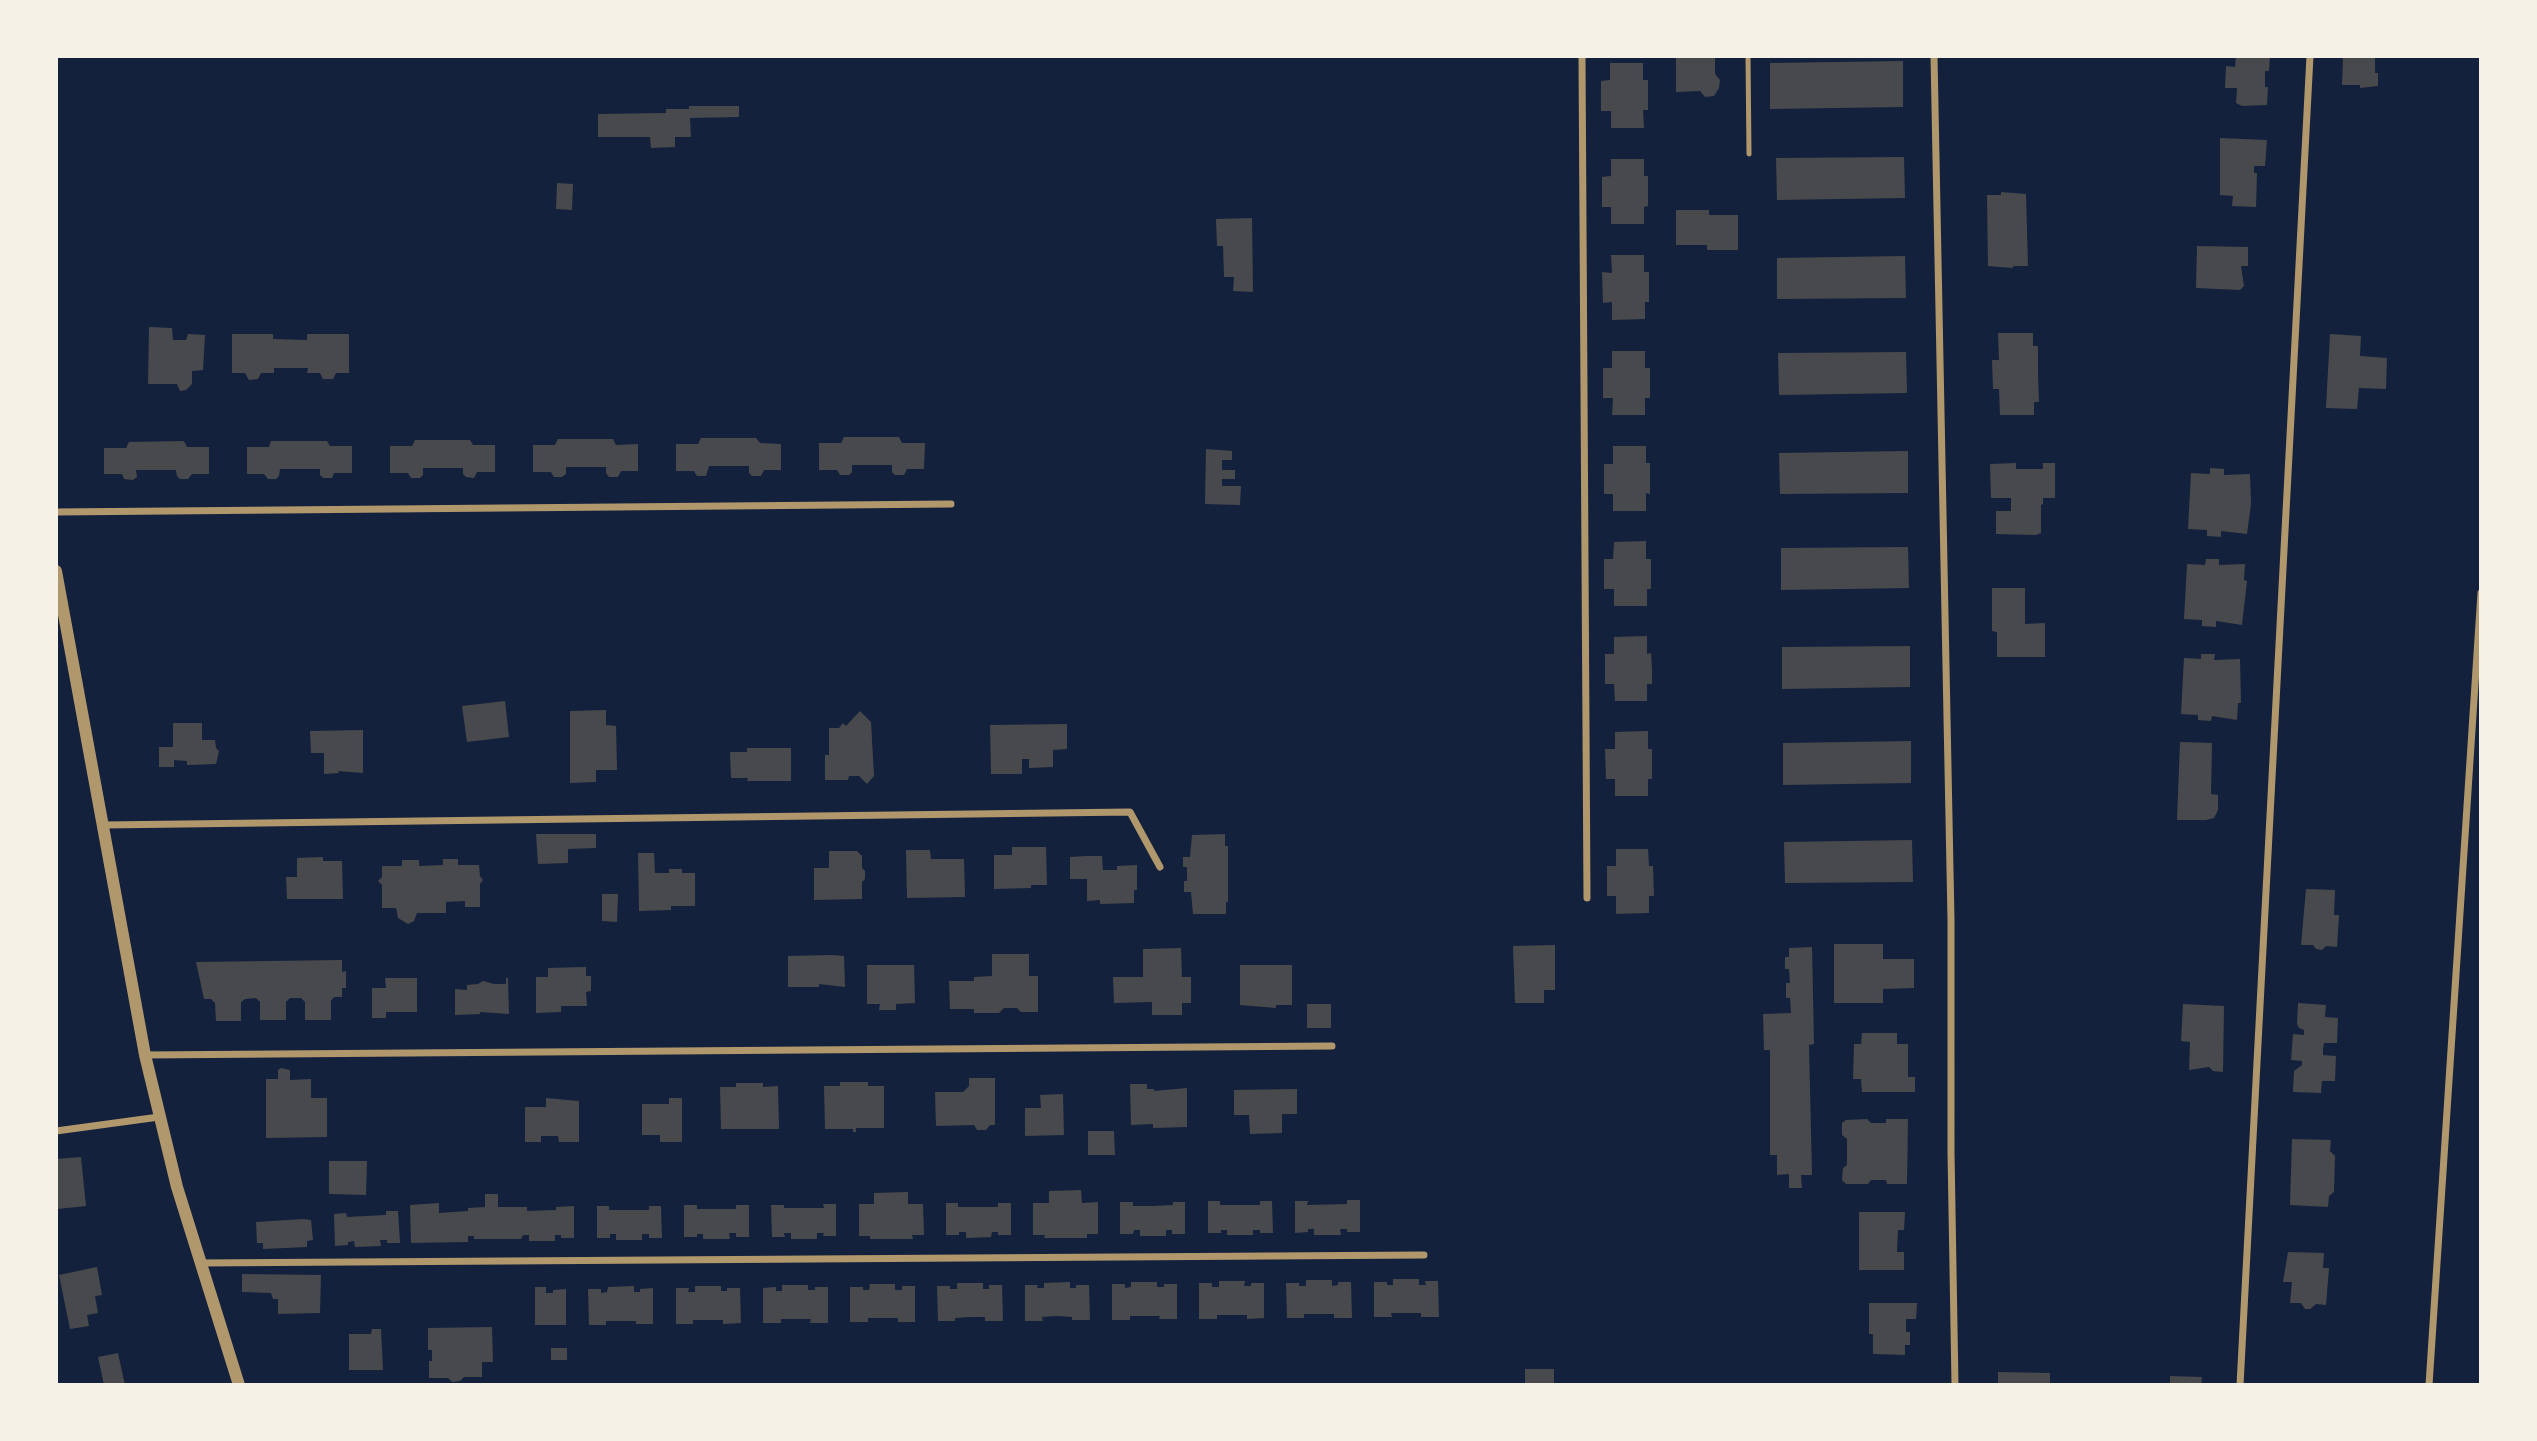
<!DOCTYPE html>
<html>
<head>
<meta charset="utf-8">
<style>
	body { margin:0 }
	#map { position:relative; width:2537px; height:1441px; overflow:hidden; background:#14213d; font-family:Inter,sans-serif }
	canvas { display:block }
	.frame { position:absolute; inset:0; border:58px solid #f6f1e7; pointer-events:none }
</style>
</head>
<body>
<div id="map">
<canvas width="2537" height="1441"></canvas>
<div class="frame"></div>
</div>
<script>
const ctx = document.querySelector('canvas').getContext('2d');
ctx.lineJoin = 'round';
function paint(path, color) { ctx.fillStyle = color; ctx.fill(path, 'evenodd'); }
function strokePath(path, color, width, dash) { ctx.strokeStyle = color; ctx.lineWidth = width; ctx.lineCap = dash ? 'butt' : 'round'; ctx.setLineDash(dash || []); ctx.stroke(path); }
paint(new Path2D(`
	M1676,56H1715V74L1720,80L1719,88L1714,96L1705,97L1700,91L1676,92Z
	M2236,56H2270L2269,71H2265V87H2268L2267,105L2242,106L2236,103L2237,88H2225L2226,66L2235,67Z
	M2341,56H2375V73H2378V86L2360,88V85H2342L2343,59Z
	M1903,61V107L1770,109V63Z
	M1610,63H1643V80H1648V110H1643L1644,128H1611V111H1601V81L1610,80Z
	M689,106H739V117L690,118L691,137H675V147L651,148L650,137H598V114L666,113V109H689Z
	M2220,138L2267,140L2265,166H2254V173H2257L2256,207L2232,206L2233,196L2220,195Z
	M1904,157L1905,198L1777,200L1776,158Z
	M1611,159H1644V176H1648V206L1644,207V224H1611V207H1602V177L1611,176Z
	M557,183L573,184L572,210L556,209Z
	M2001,192L2026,194L2028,266H2013V268L1988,266L1987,195H2001Z
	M1676,210H1709V215H1738V250H1707V245H1676Z
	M1252,218L1253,292L1233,291L1234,277H1224L1223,246H1217L1216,219Z
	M2197,246L2248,247V266H2241L2244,286L2240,290L2196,288Z
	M1611,255H1644V272H1649V302H1645V319L1612,320V302L1603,303L1602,272L1612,273Z
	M1905,256L1906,298L1777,299V258Z
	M149,327L172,328L173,340H186L188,334L205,335L203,370L192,371V384L186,390L180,391L177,384H148Z
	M1998,333H2033V346H2038V374L2039,402H2034V415H2000L1999,389H1993L1992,360H1999Z
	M232,334H273V339L307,340V334H349V373H336L333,379H323L320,373H307L308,368H274V373H261L258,379L249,380L245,373H232Z
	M2330,334L2361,336L2360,356L2387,358L2386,389L2359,388L2357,409L2326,408Z
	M1612,351H1645V368H1650V398H1645V415H1612L1613,398H1603V368H1612Z
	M1906,352L1907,393L1779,395L1778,353Z
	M844,437H899L902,443H925L924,469H907L904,475H895L892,472V465H852V472L849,475H840L837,470H819V443H841Z
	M701,438H756L760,443L781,444V470H764L761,476H752L749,473V466H709L706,476H697L694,471H676V444H698Z
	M558,439H613L616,445L638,444V471H621L618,477H609L606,473V467H566V474L562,477H554L551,472H533V445H555Z
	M415,440H470L473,445H495V472H477L474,478L466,477L463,474V468H423V475L420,478H411L408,473H390V446H412Z
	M184,441L187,447H209V474H192L188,479H180L177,476L176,470H136L137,477L133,480L124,479L122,474H104V448H126L129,442Z
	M271,441H327L330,446H352V473H334L332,478H323L320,475V469H280L279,476L276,479H268L264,474H247V447H269Z
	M1613,446H1646V463H1650V494L1646,493V511H1613V494H1604V464H1613Z
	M1206,449L1232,451V460H1222V470H1235V479H1222V486H1241L1240,505L1205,504Z
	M1908,451V493L1780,494L1779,453Z
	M2016,463V469H2043V463H2055V498H2043V504L2041,505V533L2036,535L1996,534V511H2011V498H1991L1990,464Z
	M2210,468L2224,469V475L2250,474L2251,504L2247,534L2221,531V537L2207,536V530L2188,529L2191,473L2210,474Z
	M1646,541V559H1651V589H1647V606H1614V589H1604V559H1613L1614,542Z
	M1908,547L1909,588L1781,590V548Z
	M2206,559H2219V565L2245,564L2244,580L2247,581L2242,625L2216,621V627L2202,626V620L2184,619L2187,564L2205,565Z
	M1992,588H2025V624L2045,623V657H1997V632L1992,631Z
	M1647,636V654L1651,653L1652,669V684H1647V701H1615L1614,684H1605V654H1614V637Z
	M1910,646V687L1782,689V647Z
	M2201,654H2215L2214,660L2240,659L2241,703H2238L2237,720L2212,716L2211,721L2198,720V715L2181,714L2184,658L2201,659Z
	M505,701L509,737L467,742L462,706Z
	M606,710V725L616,726L617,770H596V782L570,783V711Z
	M860,711L871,722L874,776L867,784L859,776H849L848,780H825V755H829V728H839L843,723L846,726Z
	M173,723H202V740H215L216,748L219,751L216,764L187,765V761L174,760V767H159V747H173Z
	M1067,724V749L1053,750V767L1029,768V759H1022V774H991L990,725Z
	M363,730V773L338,771L339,773L324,774V753H311L310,731Z
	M1648,731V749H1652V779H1648V796H1615V779H1606L1605,749H1615V732Z
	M1911,741V783L1783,785V743Z
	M2180,742L2212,743L2211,794L2218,795V810L2214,818L2206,820H2177Z
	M747,748H791V781H747L748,778H731L730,752H747Z
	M536,834H596V848L568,849V863L538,864Z
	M1225,834V846H1228V902H1226V914H1193L1191,892H1184V881H1187V867H1183V857H1190L1192,835Z
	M1912,840L1913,882L1785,883L1784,842Z
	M1012,847H1046L1047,885H1031V888L994,889V855H1012Z
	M1616,849H1648L1649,866H1653L1654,896H1649V913L1616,914V896H1607V866H1616Z
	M906,850H930L931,859H964L965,897L907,898Z
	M829,851H857L862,856V868L865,871V879L862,882V899L814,900V868H829Z
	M638,853H654L655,873H669V869H682V873H695V906H671V910L639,911Z
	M1086,856H1102L1103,870H1117V866L1137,865V890H1134V903L1100,904V900L1087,901V879H1070V857Z
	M323,857V861H342L343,899H287L286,877H297V858Z
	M443,859H458V865H479L480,876L483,880L480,884V907H465V901L446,902V913H417L414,921L408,924L398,918L396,908H382V885L378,881L382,877V866H402V860H419V866L443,865Z
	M2306,889L2335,890L2334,915H2339L2337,947L2326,946L2322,950L2316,949L2313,945H2301Z
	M602,894H618L617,922L602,921Z
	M1834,944H1883V959H1914V988L1883,989V1003H1834Z
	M1555,945V990H1544V1003H1515L1513,946Z
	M1812,947L1814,1044L1809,1045L1812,1175H1801L1802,1188H1789V1174L1777,1175V1155H1770V1050H1764L1763,1014L1791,1013L1790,998H1786V983H1790L1789,969H1785V957H1789V948Z
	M1181,948L1182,977H1191V1003H1182V1015H1152V1002L1114,1003L1113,977H1143V949Z
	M992,954H1029V976H1038V1012H1021L1017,1008H1004L999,1013H974V1009H950L949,981H974V977L992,976Z
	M832,955L844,956L845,987L819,984V987H788V956Z
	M342,960V972L346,971V988H342V997H334L331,1001V1020H305V1002L301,998H290L286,1002V1020H260V1002L256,998L245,999L241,1002V1021H216L215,1003L211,999H204L196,962Z
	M867,965H914L915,1003L896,1004V1010H879L880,1004H867Z
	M1240,965H1292V1005H1276V1008L1240,1005Z
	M586,967V976H591V991L586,992L587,1006H561V1012L536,1013V977H548V968Z
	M385,978H417V1012H386V1018H372V988H386Z
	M506,978H508L509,1014L480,1012V1014L455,1015V989L467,990V985L478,984L483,981L494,984H506Z
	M2298,1003L2326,1005L2325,1017L2338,1018L2337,1043H2324L2323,1049V1055L2336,1056L2335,1081H2322L2321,1093L2293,1092L2294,1071L2302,1065V1061L2291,1060L2293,1034L2304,1035V1030L2299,1028L2297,1024Z
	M1307,1004H1331V1028H1307Z
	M2183,1004L2224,1006L2223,1072L2213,1071L2209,1067L2189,1070L2190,1042L2181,1041Z
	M1862,1033H1897V1044H1908V1077H1915V1092H1862L1861,1079H1853L1854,1044H1861Z
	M281,1068L290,1070V1080L311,1079V1098H327V1137L266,1138V1079H278V1070Z
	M969,1078H995V1125H990L986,1130H977L974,1125L936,1126L935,1092H963L969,1086Z
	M840,1082H868V1086H884V1128H856V1132H853V1129H825L824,1086H840Z
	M736,1083H763V1087L778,1086L779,1129H721L720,1087H736Z
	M1130,1084H1147V1089H1154V1091L1187,1088V1127L1153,1128V1124L1131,1125Z
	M1297,1089V1114H1282V1133L1250,1134L1249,1115H1234V1090Z
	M1063,1094L1064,1135L1025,1136V1108H1041L1040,1095Z
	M546,1098L579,1101V1142H559L558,1136H541V1142H525V1107H546Z
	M669,1098H682V1142H660V1135H642V1104H669Z
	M1867,1119L1871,1123H1886V1119H1908L1907,1184H1887L1886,1180H1871L1868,1184H1846L1842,1180L1843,1168L1847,1165V1139L1842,1135V1123L1846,1120Z
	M1088,1131H1114L1115,1155H1088Z
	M2292,1139L2331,1140L2330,1151L2335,1156L2334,1192L2329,1196L2328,1207L2290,1205Z
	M81,1157L86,1206L57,1209L56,1159Z
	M329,1161H367L366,1195L329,1194Z
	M1081,1190L1082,1203L1098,1202V1234H1087V1238H1044L1045,1235H1033V1203H1049V1191Z
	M908,1192V1204H923L924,1235H912L913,1239H870V1236H859V1204H874V1193Z
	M485,1194H498V1207H527V1211L556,1210V1207L574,1206V1238H561V1235H555V1241H529V1235H523L521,1239H474V1236H468V1242L411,1243L410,1205L439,1203V1213L468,1211V1208L485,1207Z
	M1347,1200H1360V1232H1347V1229H1340L1341,1235H1314V1229H1308V1232L1295,1233V1201H1308L1307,1205L1347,1204Z
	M1208,1201H1220V1205H1260V1201H1272L1273,1233H1260V1230H1253V1235H1227V1230H1221V1233H1208Z
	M1120,1202H1133V1206H1153L1173,1205V1202H1185V1234H1172V1230H1166V1236H1140V1230H1134L1133,1234H1120Z
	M946,1203H958V1207H998V1203H1011V1235H998V1232H992L991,1237L966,1238V1232H959V1235H946Z
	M823,1204H836V1236H823L824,1233H817V1239H791V1233H784L785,1237H772L771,1205H784V1208H824Z
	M684,1205H697V1209H736V1205H749V1237H736V1233H729L730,1239H703V1234H697V1237H684Z
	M597,1206H609V1210H649V1206H661L662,1238H649V1234H642V1240H616V1234H610V1238H597Z
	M386,1211H398L400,1243H387V1240H380L381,1246L355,1247L354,1241L348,1242V1245L335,1246L334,1214L346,1213L347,1217L386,1215Z
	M1859,1212H1905L1904,1230H1898L1897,1252H1904V1270H1859Z
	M303,1219L311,1220L313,1240L307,1241V1247L263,1249V1243H257L256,1222Z
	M2288,1252L2324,1253L2323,1268H2329L2326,1305L2316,1304L2310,1309H2305L2301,1303H2290L2292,1282H2283Z
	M97,1267L102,1295L95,1296L98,1313L87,1315L89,1326L70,1329L59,1275Z
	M242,1274L321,1275L320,1313L278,1314V1299H273L271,1293L242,1292Z
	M1393,1279H1419V1285H1426L1425,1281H1438L1439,1317H1421V1313H1391L1392,1317H1374V1282H1387V1285H1393Z
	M1306,1280H1332V1286L1338,1285V1282H1351L1352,1318H1334V1314H1304V1318H1287L1286,1283H1299V1286H1306Z
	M1219,1281H1245L1244,1286H1251V1283H1264V1318L1247,1319V1315H1217V1319H1199V1283H1212V1287H1219Z
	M1070,1282V1288H1076V1285H1089L1090,1320H1072V1317L1057,1316L1042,1317L1043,1321H1025V1285H1038L1037,1288H1044V1283Z
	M1131,1282H1157V1287H1164V1284H1177V1319H1159L1160,1316H1130V1320H1112V1284H1125V1288L1131,1287Z
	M957,1283H983V1289H989V1285H1002L1003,1321H985V1317H970L955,1318V1321H938L937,1286H950V1289H957Z
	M870,1284H895V1290H902V1286H915V1322H898V1318H868V1322H850V1287H863V1290H869Z
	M782,1285H808V1290H815V1287H828V1323H810L811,1319H781V1323H763V1288L776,1287V1291H782Z
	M634,1286V1292H640V1289L653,1288V1324H636V1321H606V1325H589L588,1289H601V1293L607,1292L608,1287Z
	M695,1286H721V1291H727V1288H740L741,1323L723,1324V1320H693V1324H676V1288H689L688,1292H695Z
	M535,1287H546V1293H553V1290L566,1289V1325H535Z
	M1869,1303H1917L1916,1319H1906V1332H1910V1345H1905V1355L1873,1354V1334H1869Z
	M492,1327L493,1362H482V1377H464L460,1381L452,1382L448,1378H429V1361H432V1350H428V1328Z
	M372,1329H381L383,1370H349V1334H371Z
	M551,1348H567V1360H551Z
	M118,1353L125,1385H104L98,1357Z
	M1525,1369H1554V1385H1525Z
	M1998,1372L2050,1373V1385H1998Z
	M2170,1376L2202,1377L2201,1385H2170Z`), '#48494c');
strokePath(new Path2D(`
	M1748,56L1749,154`), '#b1986c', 5);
strokePath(new Path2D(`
	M1582,56L1587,898
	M1934,56L1951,920V1152L1955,1385
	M56,512L951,504
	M104,825L1130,812L1160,867
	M145,1055L1332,1046
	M56,1131L159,1117
	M200,1263L1424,1255
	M2240,1385L2310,56
	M2429,1385L2481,593`), '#b1986c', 7);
strokePath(new Path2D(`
	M56,571L145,1055L177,1187L239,1385`), '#b1986c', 12);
</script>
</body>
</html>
